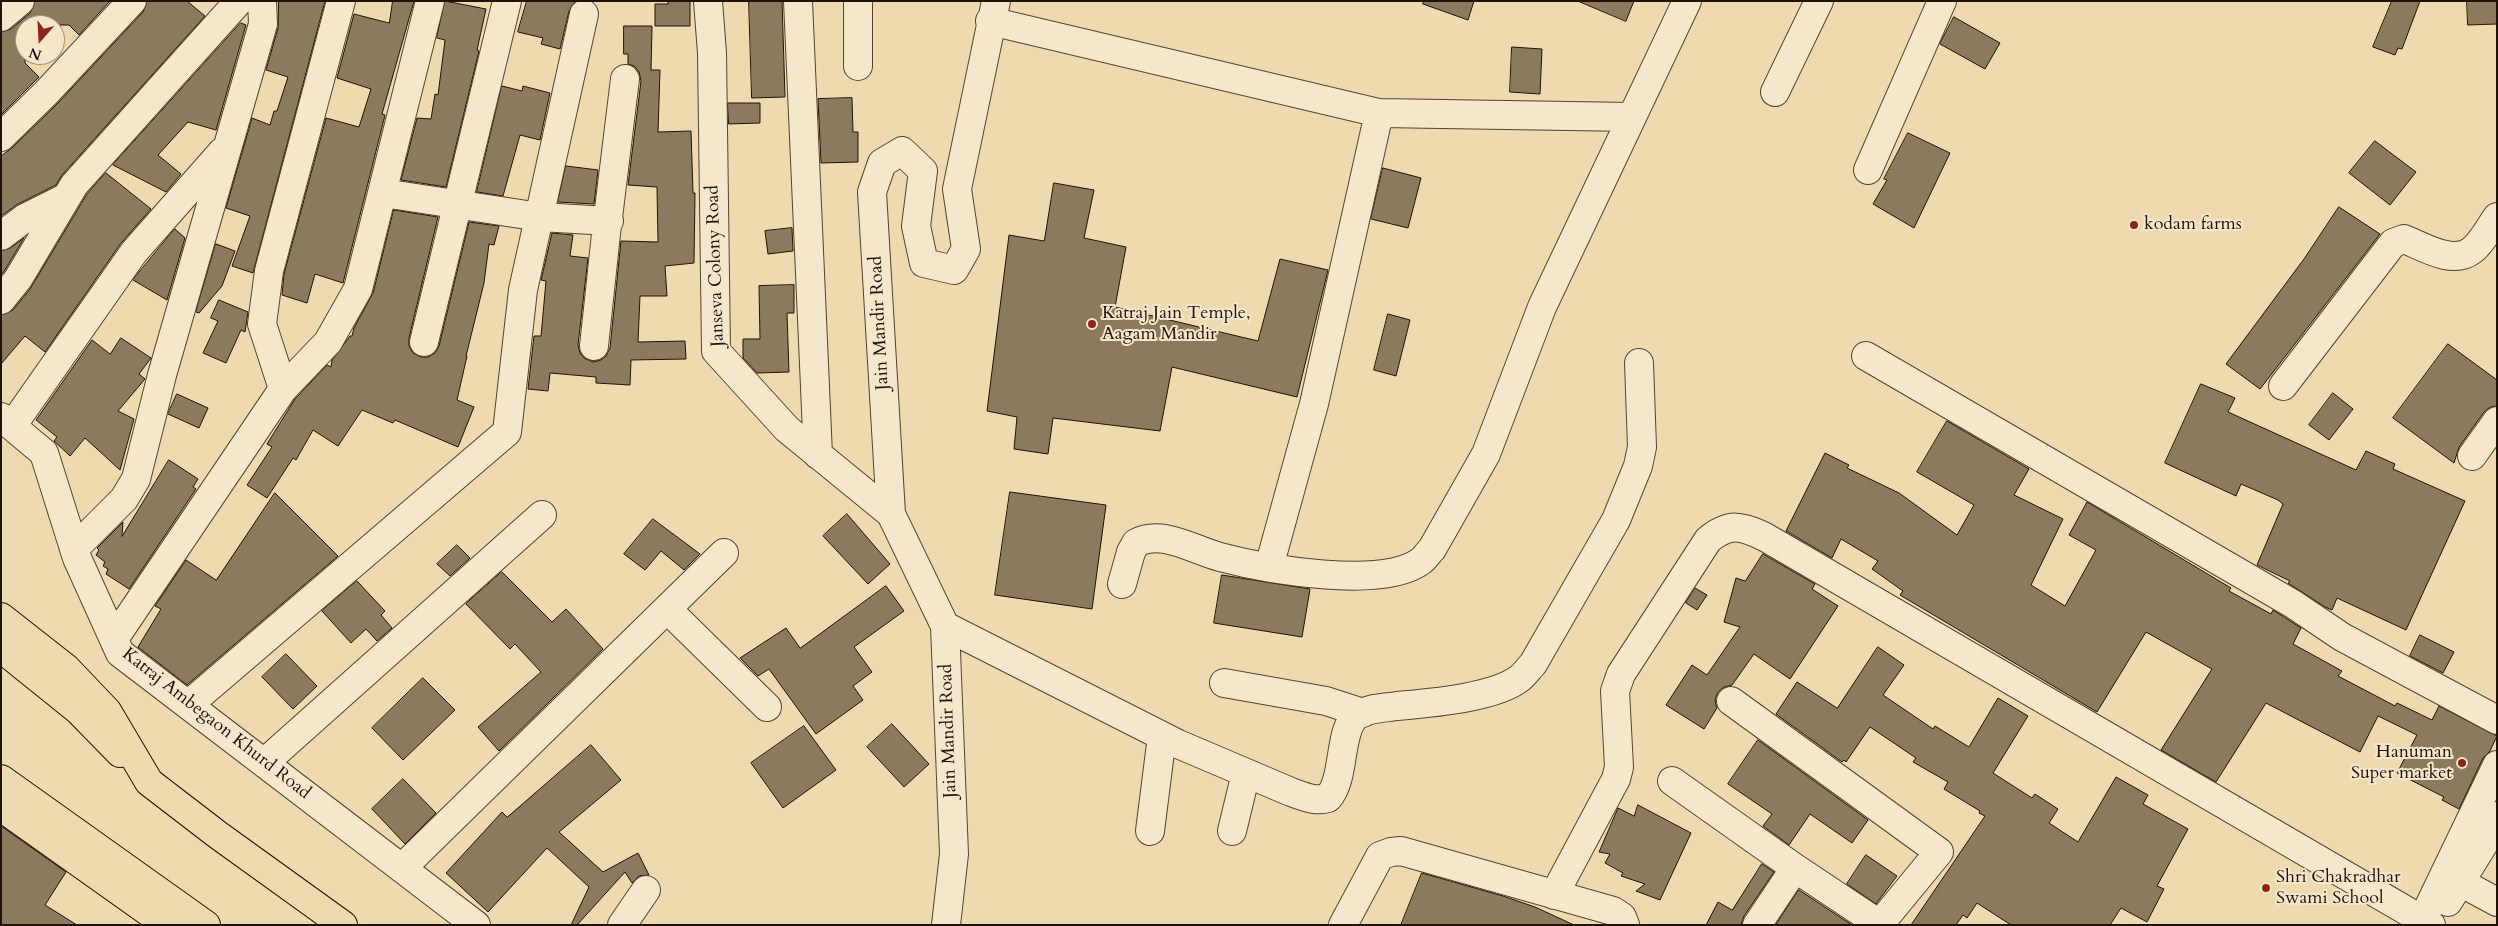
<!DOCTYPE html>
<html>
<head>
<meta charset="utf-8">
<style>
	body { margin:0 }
	#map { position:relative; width:2498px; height:926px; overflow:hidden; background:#efdaaf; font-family:Cardo,serif }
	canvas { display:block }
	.frame { position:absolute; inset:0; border:2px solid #211207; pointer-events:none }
	.north { position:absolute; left:15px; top:15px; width:50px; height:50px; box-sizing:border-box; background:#f5e7cb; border:1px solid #a0927d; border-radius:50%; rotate:199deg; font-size:14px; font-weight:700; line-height:20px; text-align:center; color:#211207 }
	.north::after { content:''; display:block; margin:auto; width:18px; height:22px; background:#8f2418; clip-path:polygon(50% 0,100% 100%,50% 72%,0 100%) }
</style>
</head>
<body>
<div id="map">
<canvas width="2498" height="926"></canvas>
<div class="frame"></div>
<div class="north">N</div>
</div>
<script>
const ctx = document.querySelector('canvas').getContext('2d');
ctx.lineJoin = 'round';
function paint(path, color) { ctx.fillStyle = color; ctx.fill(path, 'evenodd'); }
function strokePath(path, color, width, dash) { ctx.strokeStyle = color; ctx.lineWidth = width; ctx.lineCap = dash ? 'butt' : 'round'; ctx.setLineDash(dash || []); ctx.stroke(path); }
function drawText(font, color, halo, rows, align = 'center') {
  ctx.font = font + ' Cardo,serif'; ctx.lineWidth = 4; ctx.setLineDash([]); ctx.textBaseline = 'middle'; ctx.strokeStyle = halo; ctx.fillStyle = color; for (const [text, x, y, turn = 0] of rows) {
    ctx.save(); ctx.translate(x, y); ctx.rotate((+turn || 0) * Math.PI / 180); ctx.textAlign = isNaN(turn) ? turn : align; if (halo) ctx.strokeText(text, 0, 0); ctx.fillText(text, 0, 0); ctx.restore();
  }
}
const building = new Path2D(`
	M35,1H110L79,35L69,25H25V63L39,77L1,115V32L11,29L30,13Z
	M147,1H187L205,16L62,175L56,185L18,204L1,216V156L12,148L57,104L143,12Z
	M279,1H325L253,273L232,266L250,216L226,208L252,118L270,125L274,111H277L288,77L266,70L278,28Z
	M393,1H414L382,114L385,115L343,283L315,274L307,303L282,295L284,274L326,118L359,127L371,89L337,78L354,14L389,23Z
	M445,1L486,9L477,50L479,51L446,187L401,180L417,118L431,119L435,94L438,95L445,40L437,38Z
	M527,1H576L569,11L560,49L541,44L543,38L518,32Z
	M668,1H690V26H655V4H668Z
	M749,1H782L785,97L752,98Z
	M1424,1H1474L1468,20L1423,4Z
	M1578,1H1634L1626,21Z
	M2392,1H2420L2402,49L2398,48L2395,55L2373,47Z
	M2467,1H2497V24L2468,25Z
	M1954,17L2000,43L1985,69L1940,44Z
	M241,23L246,25L216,130L188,122L158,155L181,174L166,192L113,165Z
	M624,26H652L651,70H660L658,132L691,131L693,193H695L694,263L665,266L667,296H640L638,342L685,341L686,359L631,360L630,385L596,383V377L550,373L548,391L528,389L534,336H541L546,281L541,280L552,233L573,235L570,256L588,258L578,345L580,353L584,358L593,362L601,360L606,356L610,348L621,241L658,242L657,187L628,185L641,81L639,72L634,66L628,64V54H624Z
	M1512,47L1542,49L1540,94L1510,92Z
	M502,86L522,91L523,86L550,93L540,140L520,135L503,196L477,192Z
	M852,98L853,132H858V162L821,163L818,99Z
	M728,103H760V123L729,124Z
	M1908,133L1950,153L1914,228L1873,204L1887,180L1884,179Z
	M2375,141L2416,172L2390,205L2349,173Z
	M566,166L598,170L594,204L558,202Z
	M1383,168L1421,178L1408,228L1371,219Z
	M106,173L151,209L121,243L45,352L25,336L1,364V315L13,310L30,289L87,194Z
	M1054,183L1094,190L1084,238L1126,247L1115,307L1258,341L1280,259L1328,270L1297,397L1172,367L1160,431L1053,418L1048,454L1014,449L1017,417L987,411L1009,235L1044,241Z
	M2339,207L2380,234L2260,389L2226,364L2304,259Z
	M394,210L438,217L409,338V346L413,353L421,357H428L435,353L439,346L469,222L499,226L494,245L489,244L484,283L466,356H467L457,400L474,407L458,447L395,420L393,423L362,410L338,446L313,430L296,460L293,458L267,498L247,485L272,447L267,444L295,399L327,365L331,367L332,360L350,336H352L354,328L373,293Z
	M792,228L793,251L768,254L765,231Z
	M175,229L185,238L167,300L133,280Z
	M24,238L5,270L1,275V251L10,248Z
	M216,244L235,251L222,286L199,313L196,312Z
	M794,285V313H787L789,372L757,373L743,358V339H760L759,286Z
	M219,300L248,312L245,332L241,330L226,363L203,353L218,321L211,318Z
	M1388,314L1410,320L1396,376L1374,370Z
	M121,338L151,358L139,374L145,379L118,411L134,419L120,470L85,438L70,456L54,441L57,437L36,420L92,340L110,354Z
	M2448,344L2497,380V406L2490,407L2484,412L2459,447L2454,463L2393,418Z
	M2201,384L2235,398L2228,412L2356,470L2366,451L2395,464L2393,469L2465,501L2406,630L2337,598L2332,610L2325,607L2288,583L2290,581L2257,565L2283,504L2278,500L2241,484L2236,496L2165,463Z
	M2333,393L2353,409L2329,440L2309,425Z
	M177,394L208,408L199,428L168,414Z
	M1947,421L2029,469L2014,495L2063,519L2031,585L2065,606L2096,550L2069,535L2087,502L2231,588L2229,591L2271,614L2273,610L2301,628L2293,644L2342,671L2338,676L2395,706L2397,703L2432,720L2439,706L2497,736L2490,751L2483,758L2459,809L2442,800L2444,797L2397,773L2417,735L2378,716L2360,752L2266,703L2216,782L2161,750L2212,669L2146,632L2097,712L1900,595L1903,591L1872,569L1878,561L1841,539L1832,558L1786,531L1825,453L1849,465L1847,468L1899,493L1957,535L1974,505L1917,472Z
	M169,460L198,479L193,487L196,489L129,589L106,574L108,569L103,566L105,562L96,555L99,550L97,548L123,522L122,536Z
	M1010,492L1106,505L1092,609L995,595Z
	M275,493L338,556L187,685L138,647L161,609L155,606L186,560L216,580Z
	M847,514L890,564L868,584L823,536Z
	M653,519L700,554L684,570L661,551L645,570L624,554Z
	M457,545L470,558L450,576L437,564Z
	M1763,554L1815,584L1812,589L1838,606L1790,679L1754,654L1732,685L1724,687L1718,692L1715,700L1717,708L1704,729L1666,705L1692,665L1707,675L1740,627L1724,622L1736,578L1745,581Z
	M502,572L552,622L566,609L603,649L499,751L478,727L541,672L515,644L510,649L466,604Z
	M1222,575L1310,589L1302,637L1214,623Z
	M357,581L385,611L381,615L392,628L377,641L366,629L351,643L322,611Z
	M886,586L904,611L854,647L872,672L853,686L863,700L816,734L769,669L758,676L740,658L786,628L800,648Z
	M1695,588L1707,595L1697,610L1686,603Z
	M2420,635L2454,652L2443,673L2410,656Z
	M1878,647L1904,665L1883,695L1933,729L1935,726L1969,747L1998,698L2028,716L1993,773L2032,798L2035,794L2058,809L2049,823L2078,842L2116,777L2148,795L2143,804L2188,829L2157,886L2164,889L2147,922L2121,908L2110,925H2011L1977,903L1967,918L1963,915L1956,925H1911L1985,816L1979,813L1980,811L1944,789L1948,782L1913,762L1916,758L1870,727L1846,762L1844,760L1842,762L1776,714L1797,682L1837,708Z
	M286,654L317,686L293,709L262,677Z
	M423,678L455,710L403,760L372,728Z
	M892,724L929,764L904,787L867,747Z
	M804,726L836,770L783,808L751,763Z
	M1758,740L1868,820L1852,843L1810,814L1789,845L1763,826L1772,814L1728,784Z
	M591,745L621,780L559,832L603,872L638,853L649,875L639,876L632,883L625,872L577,925H571L589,887L547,848L488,912L446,873L502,812L507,817Z
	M403,779L436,813L405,844L372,809Z
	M1638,805L1691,833L1660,900L1636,891L1645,884L1621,876L1623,873L1605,863L1610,854L1599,852L1618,808L1634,816Z
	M1,826L66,872L45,905L77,925H1Z
	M1866,855L1897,876L1876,904L1847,884Z
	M1762,864L1774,872L1744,916L1741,925H1706L1718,902L1732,910Z
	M1422,873L1503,896L1535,907L1574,925H1401Z
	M1799,890L1852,925H1776Z`);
paint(building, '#8c7a5e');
strokePath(building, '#211207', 1);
const minor = new Path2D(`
	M708,1L712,53L716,351L787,429L891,514
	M798,1L818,455
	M858,1V66
	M1,17L20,1
	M990,21L1379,113L1314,404L1269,567
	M1775,92L1819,1
	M1379,113L1632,117
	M1,137L46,93L132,1
	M1868,170L1942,1
	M383,193L540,217L609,221
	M1,236L25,218L65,198
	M1,300L18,279L74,185L239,1
	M424,342L507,1
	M594,346L606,234L625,79
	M1866,356L2293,604L2342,637L2497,720
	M2283,386L2393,243L2404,239C2422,246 2452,265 2471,251C2482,243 2489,228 2497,217
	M283,389L262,324L269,271L341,1
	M1,417L44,453L77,558L120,653L476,925
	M12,426L134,252L222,152
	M2472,456L2497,421
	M74,549L124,499L136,479L162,375L263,24L262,1
	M1122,584L1131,552L1136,543C1163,529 1193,550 1220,557C1265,569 1382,590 1421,561C1425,558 1428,553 1432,549L1486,454L1542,307L1687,1
	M667,609L767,707
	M945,626L1178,744L1291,792C1303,796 1315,802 1328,798C1346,778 1338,731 1356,716C1366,708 1385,708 1397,706C1429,703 1495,698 1520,678C1525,674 1529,668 1533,664L1616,520L1638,466L1642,447L1639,363
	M114,639L283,389L328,342L358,289L430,1
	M1224,683L1326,701L1363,713
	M1731,701L1939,852L1879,925
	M188,705L507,432L523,290L584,14
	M264,763L542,515
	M1672,781L1795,868
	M1150,831L1162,736
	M1232,831L1246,773
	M402,868L724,553
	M2460,882L2497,902
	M1554,895L1616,779L1619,767L1615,691L1621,674L1708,540C1730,522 1741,526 1765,537L2431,925
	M2448,902L2485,842L2497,816
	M622,925L646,890
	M946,925L954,854L945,626L891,514L872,192L882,163L902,151L923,171L916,226L924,263L954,270L966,249L957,189L996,1
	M1343,925L1380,856L1391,852L1401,851L1613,911L1622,917L1625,925
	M1757,925L1795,868L1879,924
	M2420,925L2497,765`);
const highway = new Path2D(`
	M1,617L66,668L107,711L149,782L218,835L343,925
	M1,648L78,710L120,753
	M1,779L206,925
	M1,807L167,925`);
strokePath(minor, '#544431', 30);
strokePath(highway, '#211207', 30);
strokePath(minor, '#f5e7cb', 28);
strokePath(highway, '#efdaaf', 28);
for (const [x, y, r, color] of [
	[2134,225,5,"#8f2418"],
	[1092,324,5,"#8f2418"],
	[2462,763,5,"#8f2418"],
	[2266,888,5,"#8f2418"]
]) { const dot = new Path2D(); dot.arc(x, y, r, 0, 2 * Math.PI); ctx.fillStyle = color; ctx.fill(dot); strokePath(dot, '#f5e7cb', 2); }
drawText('18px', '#211207', '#f5e7cb', [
	["kodam farms",2144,225],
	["Katraj Jain Temple,",1102,314],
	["Aagam Mandir",1102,335],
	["Hanuman",2452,753,"right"],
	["Super market",2452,774,"right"],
	["Shri Chakradhar",2276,878],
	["Swami School",2276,899]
], 'left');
drawText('18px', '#211207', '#f5e7cb', [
	["Janseva Colony Road",716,266,-92],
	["Jain Mandir Road",880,323,-93],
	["Katraj Ambegaon Khurd Road",216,724,38],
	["Jain Mandir Road",949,731,-92]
]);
</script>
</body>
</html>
